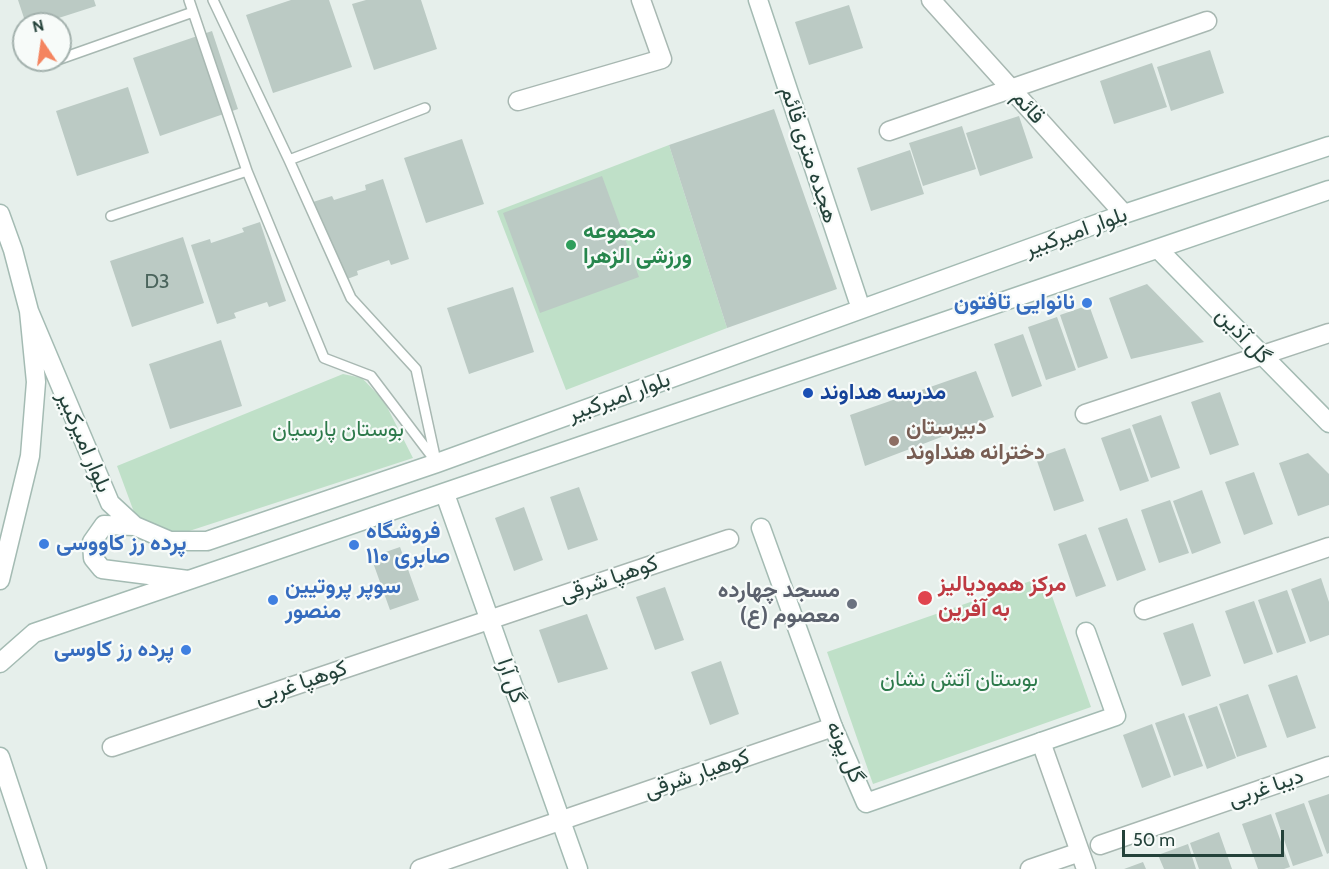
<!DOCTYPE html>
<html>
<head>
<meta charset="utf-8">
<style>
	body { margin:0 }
	#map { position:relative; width:1329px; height:869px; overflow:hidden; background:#e6efeb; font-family:Cabin,sans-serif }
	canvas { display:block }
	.north { position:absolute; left:12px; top:12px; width:60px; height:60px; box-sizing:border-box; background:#f7fbf9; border:2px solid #a3b1ad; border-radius:50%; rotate:347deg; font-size:16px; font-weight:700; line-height:24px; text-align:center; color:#24423a }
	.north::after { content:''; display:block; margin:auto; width:21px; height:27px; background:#f4845f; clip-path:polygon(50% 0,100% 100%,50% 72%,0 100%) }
	.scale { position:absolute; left:1122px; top:830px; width:162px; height:27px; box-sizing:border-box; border:3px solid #24423a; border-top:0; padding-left:8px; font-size:18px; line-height:21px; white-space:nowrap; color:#24423a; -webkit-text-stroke:4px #f7fbf9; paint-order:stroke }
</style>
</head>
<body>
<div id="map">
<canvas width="1329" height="869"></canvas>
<div class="north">N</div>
<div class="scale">50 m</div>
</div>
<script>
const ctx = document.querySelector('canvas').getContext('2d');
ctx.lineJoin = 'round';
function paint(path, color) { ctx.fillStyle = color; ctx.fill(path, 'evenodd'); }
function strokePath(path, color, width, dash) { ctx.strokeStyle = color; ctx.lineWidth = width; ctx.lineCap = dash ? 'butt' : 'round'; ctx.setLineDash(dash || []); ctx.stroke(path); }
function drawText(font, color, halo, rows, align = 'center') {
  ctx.font = font + ' Cabin,Vazirmatn,sans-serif'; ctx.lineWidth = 4.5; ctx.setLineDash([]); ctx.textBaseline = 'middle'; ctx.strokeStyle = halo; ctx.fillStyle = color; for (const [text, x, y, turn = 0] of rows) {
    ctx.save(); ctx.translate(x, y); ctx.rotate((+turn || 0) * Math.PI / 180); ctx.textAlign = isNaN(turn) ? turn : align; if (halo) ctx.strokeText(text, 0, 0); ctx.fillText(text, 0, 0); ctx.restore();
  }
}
paint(new Path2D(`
	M669,145L727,328L566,390L497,211Z
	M343,374L362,378L384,401L413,458L180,534L138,523L117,466Z
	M1045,576L1091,707L873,784L827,652Z`), '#bfe0c8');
paint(new Path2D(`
	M18,0H94L96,6L40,24H26Z
	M291,0H329L352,67L273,93L246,15Z
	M366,0H421L437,49L374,70L352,4Z
	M849,5L863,48L809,65L795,22Z
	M212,31L238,109L160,136L133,58Z
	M1210,50L1224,93L1171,111L1157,67Z
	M1152,63L1167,107L1114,124L1100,81Z
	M128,87L149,153L77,176L56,111Z
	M774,109L837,289L727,328L669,145Z
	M1019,116L1033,158L980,176L966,133Z
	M962,126L976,169L923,186L909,143Z
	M462,139L484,204L426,223L404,158Z
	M910,150L924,194L871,211L857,168Z
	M602,176L639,277L540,313L503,213Z
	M383,179L409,259L391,265L389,260L357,271L358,275L339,282L313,202L332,196L334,200L366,190L365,185Z
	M260,222L286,301L269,307L267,302L234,313L236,318L217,324L191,245L210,239L211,243L244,232L242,228Z
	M183,237L204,303L132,327L110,261Z
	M1147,284L1204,342L1131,359L1109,298Z
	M513,287L534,352L469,374L447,308Z
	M1089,305L1108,358L1078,368L1060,315Z
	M1057,317L1076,370L1046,380L1028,327Z
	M1023,334L1042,386L1012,397L994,344Z
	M221,340L242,406L170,429L149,364Z
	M976,371L994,417L865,466L850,415Z
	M1220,392L1239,445L1210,455L1191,402Z
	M1161,415L1180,468L1151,478L1132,425Z
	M1130,428L1149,481L1120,491L1101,438Z
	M1065,448L1084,501L1054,511L1036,458Z
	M1308,453L1329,474V505L1298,516L1279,463Z
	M1254,472L1273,524L1244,535L1225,482Z
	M579,487L598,540L568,550L550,497Z
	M1202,490L1221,543L1192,554L1173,501Z
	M1170,500L1189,553L1159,563L1141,510Z
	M524,507L543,560L514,571L495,518Z
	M1127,518L1146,570L1117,581L1098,528Z
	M1086,534L1106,586L1076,597L1058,544Z
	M400,547L419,600L390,610L371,557Z
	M1321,578L1329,602V635L1310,642L1291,589Z
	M665,587L684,640L655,650L636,597Z
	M1287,590L1306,643L1277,653L1258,600Z
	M1254,601L1273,654L1244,664L1225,611Z
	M587,614L608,669L558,683L539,630Z
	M1193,623L1211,676L1182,686L1163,633Z
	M721,661L739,714L710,725L691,672Z
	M1297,675L1316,728L1287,738L1268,685Z
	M1248,694L1267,747L1237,757L1219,704Z
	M1217,706L1236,758L1207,769L1188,716Z
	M1184,713L1203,766L1174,776L1155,723Z
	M1152,724L1171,777L1142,788L1123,735Z
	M1329,794V853L1327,854L1308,801Z
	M1304,803L1323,856L1293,866L1275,813Z
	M1271,814L1290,867L1284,869H1258L1242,824Z
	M1219,832L1232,869H1199L1190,843Z
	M1188,844L1196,869H1164L1158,855Z
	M1143,862L1146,869H1124Z`), '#bbcac4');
const lane = new Path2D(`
	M189,0L247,171L324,358L371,376L437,463
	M213,0L289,160L351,298L416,369L436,461
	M60,59L193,12
	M289,160L425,108
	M111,216L247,171`);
const street = new Path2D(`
	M931,0L1124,214
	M518,101L662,59L641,0
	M889,131L1207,21
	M1085,414L1329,333
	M1144,610L1329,547
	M1041,742L1086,869
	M112,747L729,539
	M1100,845L1329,766
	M420,869L833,727
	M1030,869L1080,852`);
const secondary = new Path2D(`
	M758,0L861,309
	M0,214L13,250L29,311L36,382L30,456L0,580
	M1158,249L1329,423
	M29,311L110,503L135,526L170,541H207L437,463L1124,214L1329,146
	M445,494L578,869
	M135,526L104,525L92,542L93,558L102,569L188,580
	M761,528L833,727L866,803L1116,716L1086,632
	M0,663L34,633L1329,190
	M0,757L37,869`);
strokePath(lane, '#a8b8b2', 12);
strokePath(street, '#a8b8b2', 21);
strokePath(secondary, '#a4bbb3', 21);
strokePath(lane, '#fff', 9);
strokePath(street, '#fff', 18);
strokePath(secondary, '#fff', 18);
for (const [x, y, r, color] of [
	[571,245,6,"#2e9e5b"],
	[1087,303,6,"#3f7fe0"],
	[808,393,6,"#1a4fb4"],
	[894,441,6,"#8d6e63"],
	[44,544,6,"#3f7fe0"],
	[354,545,6,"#3f7fe0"],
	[925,598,8,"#e0444e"],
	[273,600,6,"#3f7fe0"],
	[852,604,6,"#6b7280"],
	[186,650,6,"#3f7fe0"]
]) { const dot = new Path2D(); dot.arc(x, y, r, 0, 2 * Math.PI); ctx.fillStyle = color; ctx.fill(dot); strokePath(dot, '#f7fbf9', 2); }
drawText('20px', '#4a645c', null, [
	["D3",157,282]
]);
drawText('22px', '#24423a', '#f7fbf9', [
	["قائم",1028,107,48],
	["هجده متری قائم",809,155,72],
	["بلوار امیرکبیر",1076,232,-20],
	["گل آذین",1243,336,46],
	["بلوار امیرکبیر",619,397,-20],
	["بلوار امیرکبیر",84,442,67],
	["کوهپا شرقی",609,579,-19],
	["گل آرا",511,681,71],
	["کوهپا غربی",301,683,-19],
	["گل پونه",845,752,67],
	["کوهیار شرقی",697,774,-19],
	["دیبا غربی",1266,788,-19]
]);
drawText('bold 22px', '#27864d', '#f7fbf9', [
	["مجموعه",583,232],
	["ورزشی الزهرا",583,257]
], 'left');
drawText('bold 22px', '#366cbe', '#f7fbf9', [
	["نانوایی تافتون",1075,303,"right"],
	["فروشگاه",366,532],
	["صابری ۱۱۰",366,557],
	["پرده رز کاووسی",56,544],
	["سوپر پروتیین",285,587],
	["منصور",285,612],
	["پرده رز کاوسی",174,650,"right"]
], 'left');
drawText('bold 22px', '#164399', '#f7fbf9', [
	["مدرسه هداوند",820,393]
], 'left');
drawText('bold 22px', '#785e54', '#f7fbf9', [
	["دبیرستان",906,428],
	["دخترانه هنداوند",906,453]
], 'left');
drawText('22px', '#2d7a4b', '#f7fbf9', [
	["بوستان پارسیان",338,430],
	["بوستان آتش نشان",959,680]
]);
drawText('bold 22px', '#be3a42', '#f7fbf9', [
	["مرکز همودیالیز",938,585],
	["به آفرین",938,610]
], 'left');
drawText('bold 22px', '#5b616d', '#f7fbf9', [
	["مسجد چهارده",840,591],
	["معصوم (ع)",840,616]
], 'right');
</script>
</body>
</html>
